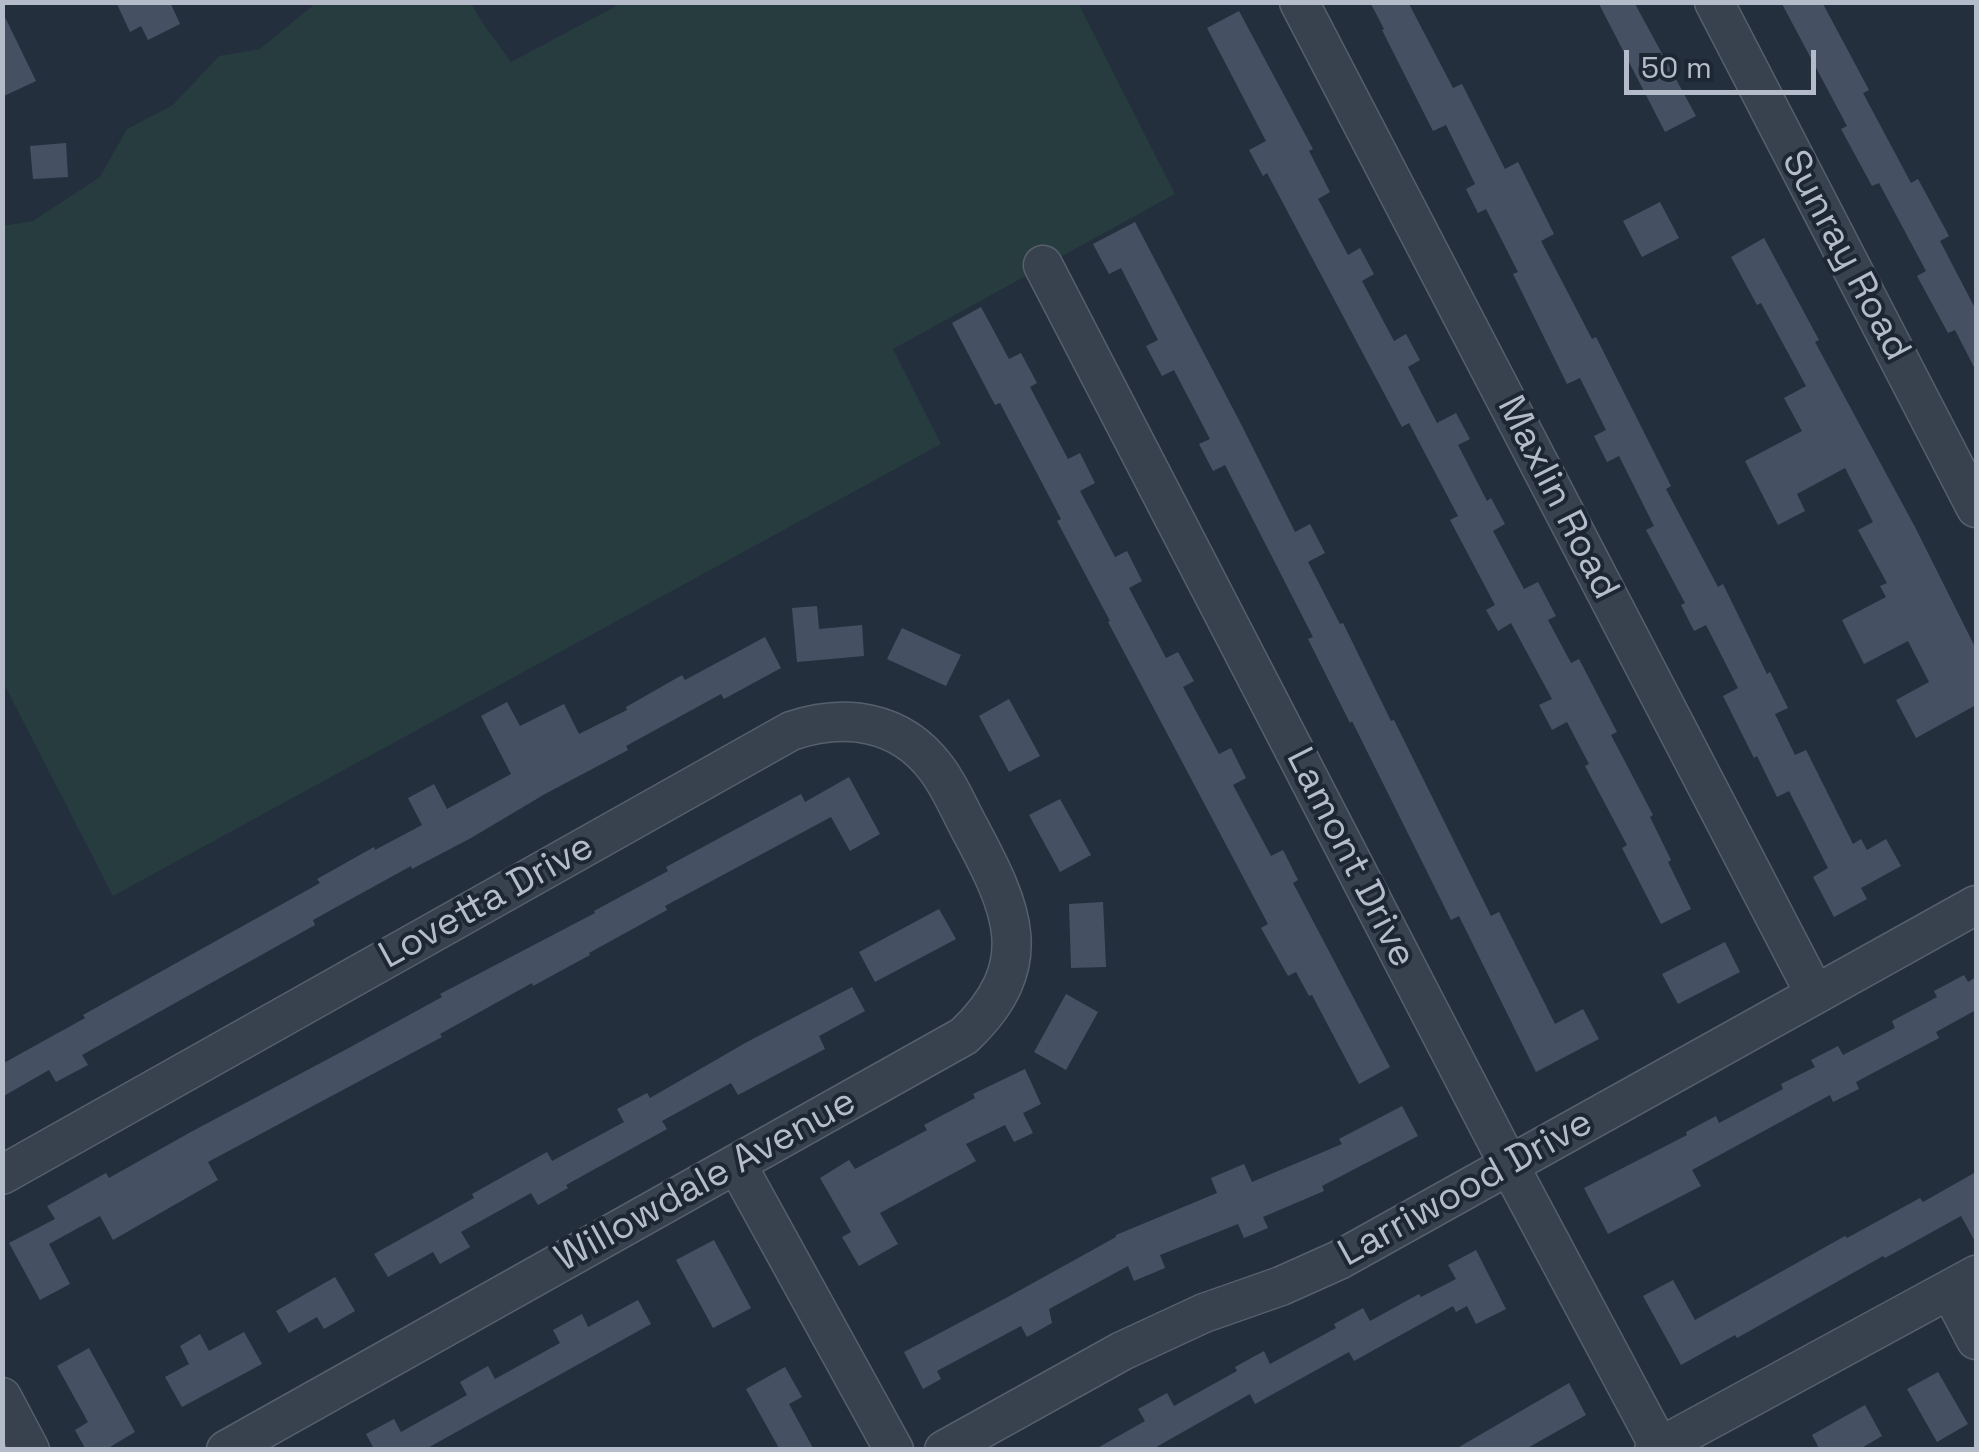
<!DOCTYPE html>
<html>
<head>
<meta charset="utf-8">
<style>
	body { margin:0 }
	#map { position:relative; width:1979px; height:1452px; overflow:hidden; background:#242f3e; font-family:"Space Grotesk",sans-serif }
	canvas { display:block }
	.frame { position:absolute; inset:0; border:5px solid #b4bcc9; pointer-events:none }
	.scale { position:absolute; left:1624px; top:50px; width:192px; height:45px; box-sizing:border-box; border:5px solid #b4bcc9; border-top:0; padding-left:12px; font-size:30px; line-height:35px; white-space:nowrap; color:#b4bcc9; -webkit-text-stroke:8px #1d2633; paint-order:stroke }
</style>
</head>
<body>
<div id="map">
<canvas width="1979" height="1452"></canvas>
<div class="frame"></div>
<div class="scale">50 m</div>
</div>
<script>
const ctx = document.querySelector('canvas').getContext('2d');
ctx.lineJoin = 'round';
function paint(path, color) { ctx.fillStyle = color; ctx.fill(path, 'evenodd'); }
function strokePath(path, color, width, dash) { ctx.strokeStyle = color; ctx.lineWidth = width; ctx.lineCap = dash ? 'butt' : 'round'; ctx.setLineDash(dash || []); ctx.stroke(path); }
function drawText(font, color, halo, rows, align = 'center') {
  ctx.font = font + ' "Space Grotesk",sans-serif'; ctx.lineWidth = 8; ctx.setLineDash([]); ctx.textBaseline = 'middle'; ctx.strokeStyle = halo; ctx.fillStyle = color; for (const [text, x, y, turn = 0] of rows) {
    ctx.save(); ctx.translate(x, y); ctx.rotate((+turn || 0) * Math.PI / 180); ctx.textAlign = isNaN(turn) ? turn : align; if (halo) ctx.strokeText(text, 0, 0); ctx.fillText(text, 0, 0); ctx.restore();
  }
}
paint(new Path2D(`
	M316,3H471L482,22L511,62L622,3H1078L1175,194L893,349L941,444L113,896L3,682V226L33,221L100,177L127,129L173,105L219,56L260,49Z`), '#263c3f');
paint(new Path2D(`
	M116,2H170L180,24L148,40L141,26L130,32Z
	M1370,2H1408L1453,88L1462,84L1505,169L1518,162L1554,234L1541,241L1592,339L1596,337L1671,486L1666,489L1718,587L1723,584L1767,674L1770,672L1788,708L1775,714L1795,755L1806,750L1853,844L1861,839L1867,850L1886,839L1901,866L1861,888L1867,899L1834,917L1813,877L1828,868L1789,791L1777,797L1757,756L1754,758L1723,696L1738,688L1706,625L1694,631L1681,605L1685,603L1646,530L1654,526L1619,456L1607,462L1594,436L1606,430L1580,378L1567,384L1513,274L1518,272L1486,209L1478,213L1466,189L1475,184L1446,125L1433,131L1382,30L1384,29Z
	M1598,2H1634L1696,116L1665,132Z
	M1781,2H1822L1869,90L1863,93L1911,183L1918,179L1949,236L1940,241L1976,310V371L1955,330L1948,333L1917,276L1926,271L1879,183L1872,186L1841,129L1847,126Z
	M2,11L36,81L2,97Z
	M1239,11L1313,149L1309,151L1330,192L1318,199L1348,255L1360,248L1374,274L1362,281L1394,341L1406,334L1420,360L1408,367L1437,423L1456,413L1470,439L1458,445L1487,501L1491,498L1505,524L1493,531L1524,589L1538,582L1556,616L1548,620L1571,663L1579,659L1617,732L1611,735L1653,815L1650,817L1671,860L1668,862L1691,909L1661,924L1622,848L1627,845L1585,766L1589,764L1567,722L1552,730L1539,705L1552,699L1511,623L1498,631L1486,610L1495,605L1450,520L1458,516L1409,423L1402,427L1267,173L1263,176L1249,150L1266,141L1207,28Z
	M66,143L68,177L33,179L30,146Z
	M1660,202L1679,238L1642,257L1623,221Z
	M1135,222L1241,424L1295,532L1310,524L1325,553L1308,562L1340,624L1343,623L1391,721L1394,720L1491,916L1499,912L1555,1024L1583,1009L1599,1039L1536,1072L1459,916L1451,920L1352,721L1350,723L1308,639L1313,637L1225,465L1213,471L1199,444L1210,439L1174,370L1162,376L1146,346L1158,340L1121,268L1109,274L1093,244Z
	M1764,238L1819,340L1815,342L1915,527L1976,649V705L1916,738L1896,700L1929,682L1908,641L1864,664L1842,620L1886,597L1880,586L1887,583L1858,530L1873,522L1845,468L1797,494L1805,511L1778,525L1745,461L1802,431L1784,398L1806,386L1761,303L1757,305L1731,257Z
	M981,307L1009,359L1021,353L1037,383L1030,387L1068,459L1080,453L1095,483L1080,491L1115,557L1127,551L1142,581L1129,588L1166,658L1178,652L1194,681L1183,687L1219,754L1231,748L1246,778L1233,785L1271,856L1283,850L1298,880L1293,883L1390,1067L1359,1084L1312,995L1309,996L1296,972L1288,976L1261,928L1268,924L1108,622L1110,621L1057,521L1061,519L1000,403L995,405L952,323Z
	M817,606L819,629L862,625L864,656L797,662L792,608Z
	M902,628L961,655L946,686L887,659Z
	M765,637L781,668L724,699L721,694L626,746L628,750L545,794L471,838L412,869L411,866L313,920L315,925L82,1055L88,1065L56,1082L49,1070L2,1097V1064L85,1018L83,1015L320,883L317,879L374,847L375,850L422,825L408,798L434,784L447,809L511,774L481,716L507,702L520,726L564,704L579,734L627,710L626,707L682,675L685,680Z
	M1009,699L1040,756L1009,772L979,716Z
	M849,777L880,834L850,851L831,817L665,906L667,910L589,953L590,955L533,986L532,983L440,1034L442,1037L208,1162L218,1180L113,1240L100,1216L49,1244L70,1284L40,1300L9,1243L55,1219L47,1206L106,1173L109,1178L189,1133L345,1050L442,997L440,994L595,913L594,911L668,871L666,867L801,794L805,802Z
	M1060,799L1091,855L1060,872L1029,815Z
	M1103,902L1106,967L1071,968L1069,904Z
	M939,909L956,939L875,982L859,952Z
	M1725,942L1740,972L1678,1004L1662,974Z
	M1964,975L1968,982L1976,977V1010L1936,1032L1939,1038L1856,1082L1859,1089L1833,1102L1830,1095L1692,1170L1701,1186L1608,1234L1584,1188L1687,1135L1686,1132L1716,1116L1719,1123L1783,1089L1781,1084L1815,1067L1811,1060L1838,1046L1843,1055L1895,1028L1892,1021L1937,997L1934,991Z
	M852,987L865,1011L819,1036L825,1049L738,1095L731,1083L662,1121L667,1129L566,1185L568,1188L538,1205L531,1193L461,1232L470,1247L440,1264L433,1252L388,1277L374,1254L474,1198L472,1194L547,1152L552,1161L624,1122L617,1109L647,1093L650,1098L747,1042Z
	M1066,994L1098,1012L1066,1070L1034,1052Z
	M1025,1069L1041,1104L1023,1113L1033,1133L1014,1142L1005,1125L966,1144L976,1161L880,1213L898,1244L859,1266L842,1237L851,1232L820,1178L849,1160L855,1169L927,1130L924,1125L975,1098L973,1094Z
	M1402,1106L1418,1136L1322,1186L1324,1191L1263,1217L1268,1228L1244,1238L1238,1224L1160,1255L1165,1268L1134,1281L1128,1266L1049,1309L1052,1323L1027,1337L1021,1326L937,1371L941,1379L923,1389L904,1352L1006,1298L1116,1237V1235L1217,1193L1211,1178L1244,1164L1252,1182L1342,1144L1339,1139Z
	M1976,1172V1243L1961,1216L1885,1258L1883,1256L1737,1338L1735,1335L1681,1365L1643,1296L1673,1280L1695,1320L1845,1236L1847,1238L1920,1198L1923,1202Z
	M714,1240L751,1308L713,1328L676,1260Z
	M1476,1250L1506,1309L1476,1324L1467,1306L1456,1312L1453,1306L1354,1361L1349,1352L1255,1404L1250,1394L1151,1450H1094L1145,1421L1138,1409L1167,1393L1174,1406L1237,1371L1235,1367L1264,1351L1270,1364L1336,1328L1334,1324L1363,1308L1370,1321L1419,1294L1421,1297L1456,1279L1448,1265Z
	M335,1277L355,1311L324,1329L317,1317L289,1333L276,1311Z
	M638,1300L651,1324L424,1450H369L373,1447L366,1434L394,1419L401,1432L467,1395L460,1382L488,1366L495,1379L560,1343L553,1330L582,1314L588,1327Z
	M244,1332L262,1364L182,1407L165,1377L189,1364L180,1346L200,1334L209,1351Z
	M89,1348L135,1432L105,1450H86L75,1430L88,1422L57,1366Z
	M785,1367L802,1397L789,1404L814,1450H780L746,1389Z
	M1938,1372L1968,1424L1937,1442L1907,1389Z
	M1569,1383L1586,1415L1524,1450H1454Z
	M1865,1405L1882,1436L1858,1450H1820L1812,1435Z`), '#455162');
const minor = new Path2D(`
	M1299,2L1815,994
	M1714,2L1976,508
	M1043,265L1509,1165L1661,1450
	M737,1165L894,1450
	M2,1175L791,731C845,713 900,720 936,768C950,786 959,809 970,829C1012,908 1040,964 964,1036L226,1450
	M1950,1290L1976,1340
	M2,1397L30,1450
	M944,1450L1122,1351L1204,1313L1281,1286L1339,1260L1976,905
	M1654,1450L1976,1275`);
strokePath(minor, '#565f6c', 41);
strokePath(minor, '#38414e', 38);
drawText('38px', '#b4bcc9', '#1d2633', [
	["Sunray Road",1845,256,62],
	["Maxlin Road",1557,498,63],
	["Lamont Drive",1350,858,63],
	["Lovetta Drive",487,902,-29],
	["Willowdale Avenue",706,1181,-29],
	["Larriwood Drive",1466,1189,-29]
]);
</script>
</body>
</html>
